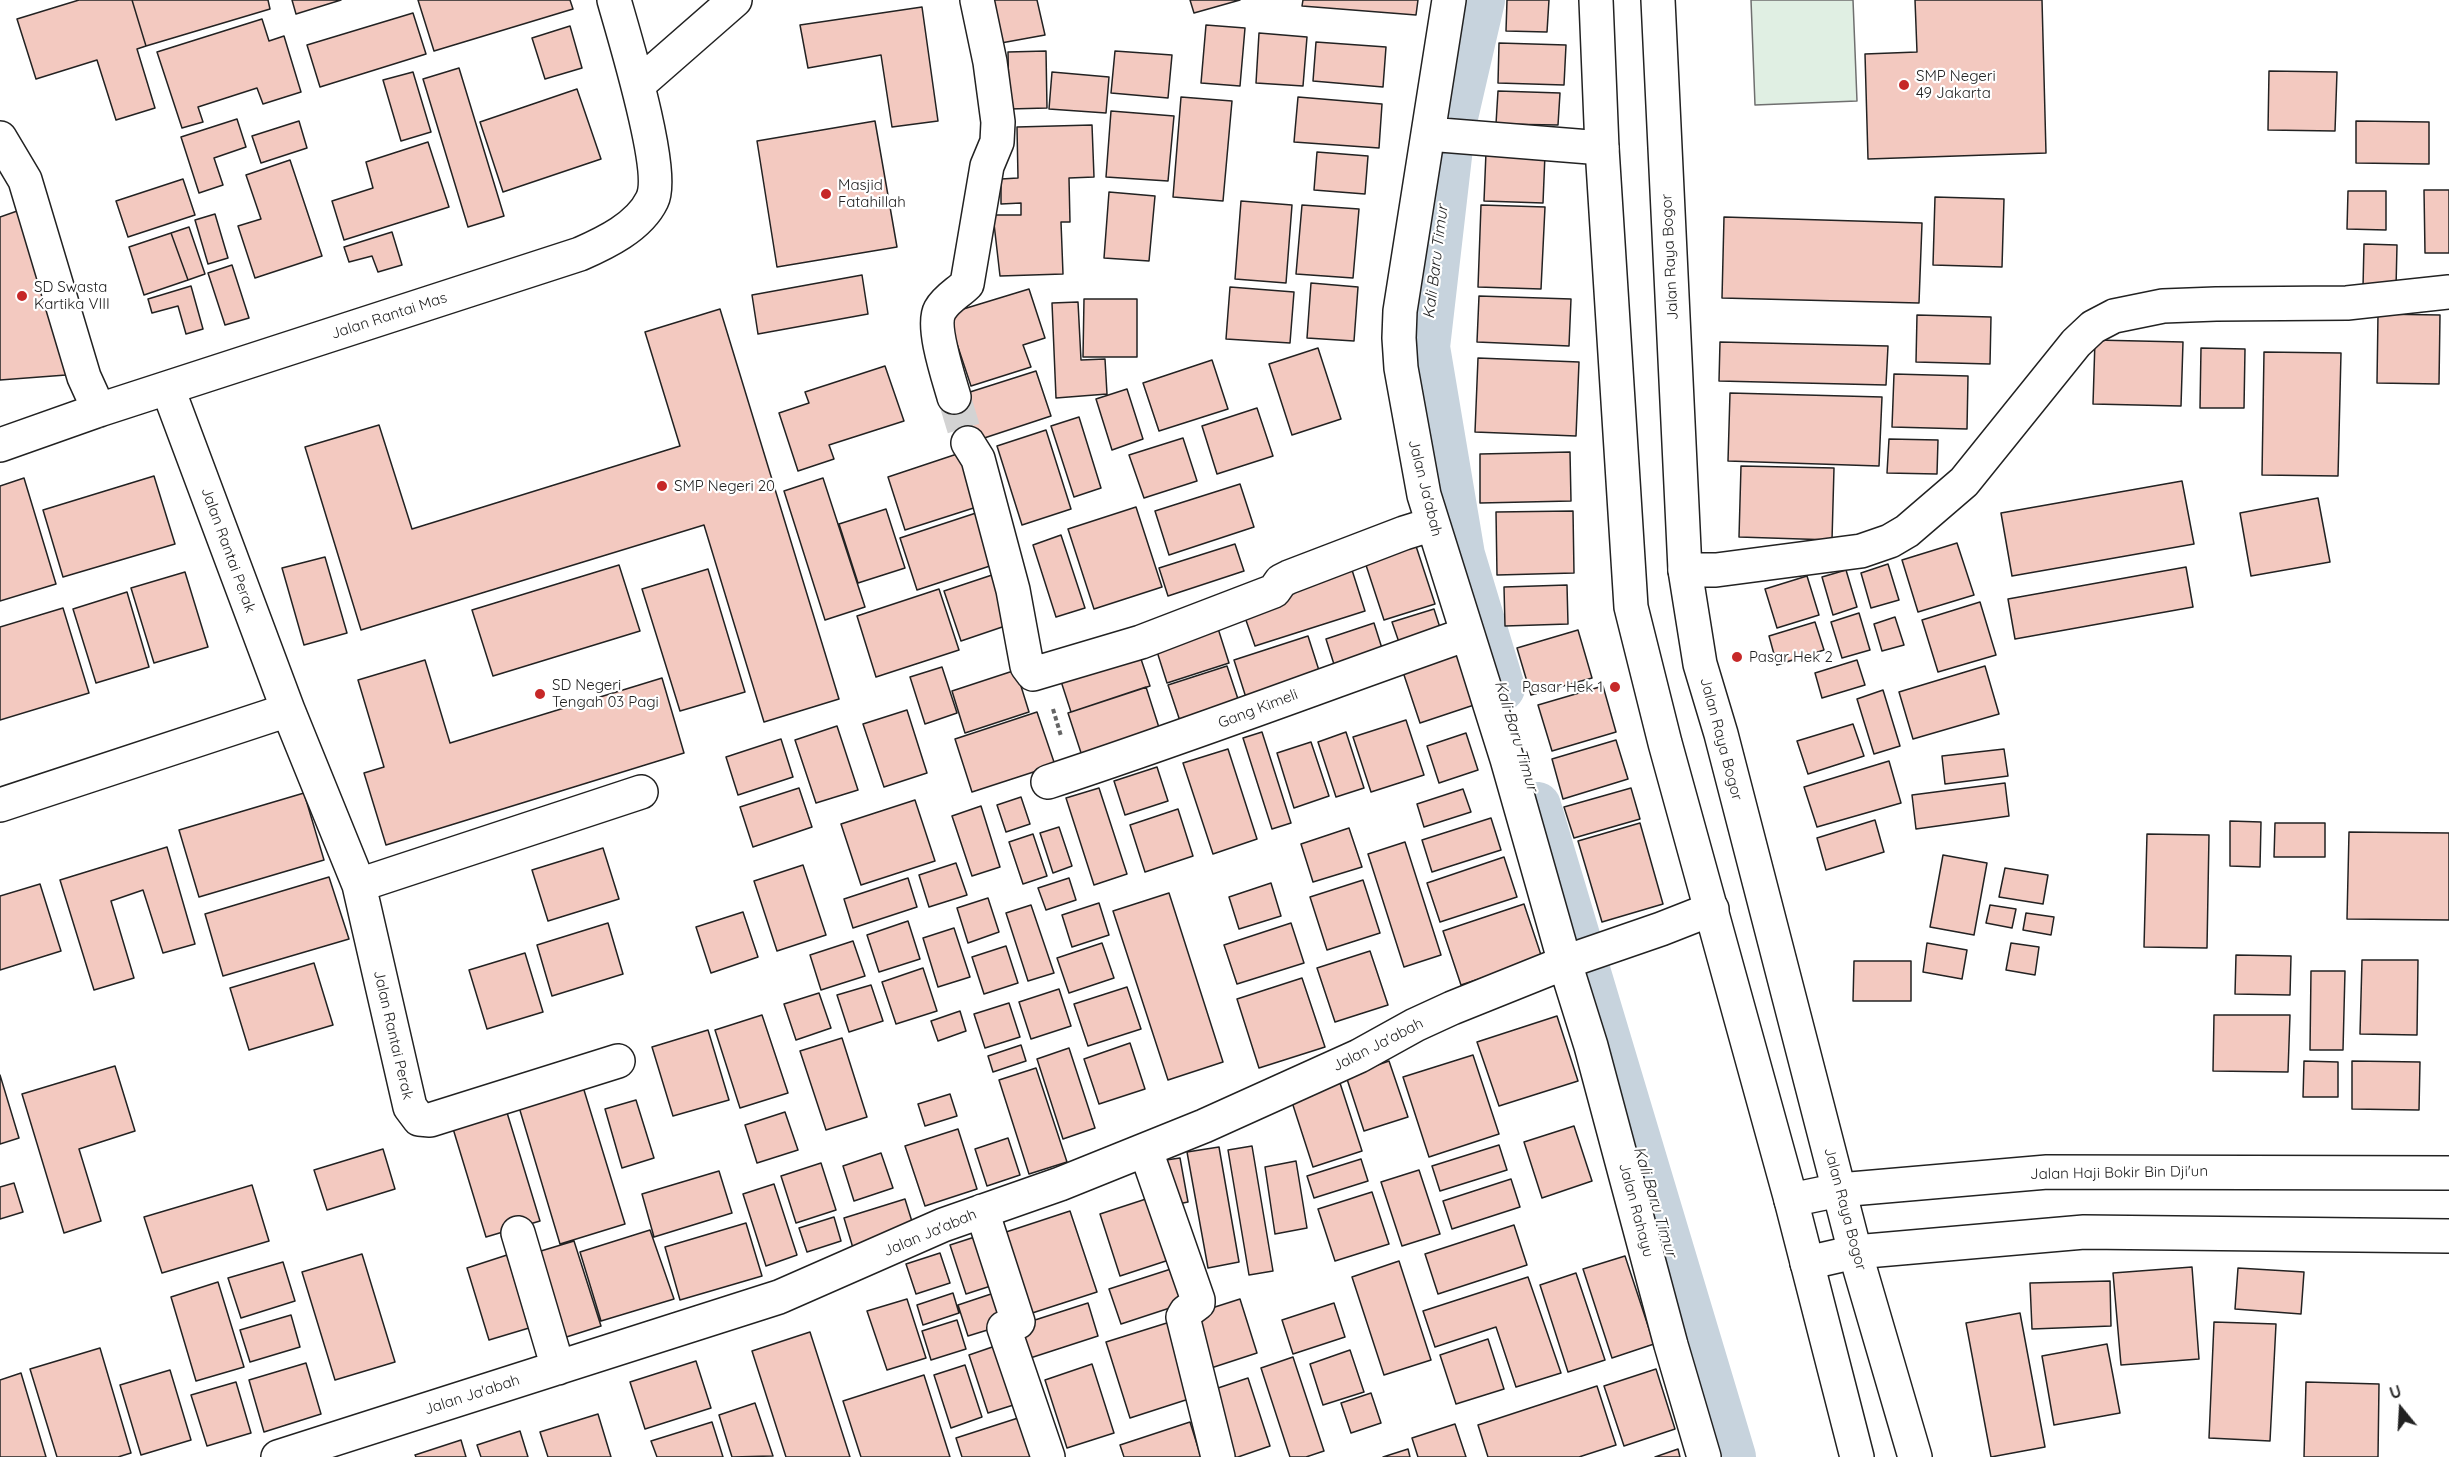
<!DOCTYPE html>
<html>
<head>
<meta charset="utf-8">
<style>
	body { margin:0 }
	#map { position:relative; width:2449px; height:1457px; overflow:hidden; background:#fff; font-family:Quicksand,sans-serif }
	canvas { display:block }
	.north { position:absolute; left:2371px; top:1379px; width:60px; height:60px; -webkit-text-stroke:4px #fff; paint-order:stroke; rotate:342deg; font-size:16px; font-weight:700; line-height:24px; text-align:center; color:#222 }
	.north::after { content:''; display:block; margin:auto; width:21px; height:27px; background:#222; clip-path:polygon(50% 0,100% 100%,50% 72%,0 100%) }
</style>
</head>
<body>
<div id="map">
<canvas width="2449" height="1457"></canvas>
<div class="north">U</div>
</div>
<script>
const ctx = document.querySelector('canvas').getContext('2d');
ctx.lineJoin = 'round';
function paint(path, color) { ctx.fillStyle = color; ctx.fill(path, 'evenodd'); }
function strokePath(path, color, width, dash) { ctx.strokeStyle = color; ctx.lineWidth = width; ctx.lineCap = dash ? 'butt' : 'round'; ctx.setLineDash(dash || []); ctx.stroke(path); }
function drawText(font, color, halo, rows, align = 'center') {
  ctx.font = font + ' Quicksand,sans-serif'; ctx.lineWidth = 4.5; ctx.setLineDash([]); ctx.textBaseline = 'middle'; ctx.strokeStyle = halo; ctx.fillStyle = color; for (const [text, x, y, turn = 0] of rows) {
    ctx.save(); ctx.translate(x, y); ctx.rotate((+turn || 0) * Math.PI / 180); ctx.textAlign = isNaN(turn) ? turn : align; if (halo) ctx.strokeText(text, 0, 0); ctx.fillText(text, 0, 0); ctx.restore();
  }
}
const green = new Path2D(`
	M1751,0H1853L1857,101L1755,105Z`);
paint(green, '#e0efe3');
strokePath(green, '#6f6f6f', 1.5);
strokePath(new Path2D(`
	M1481,0L1451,130L1426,347L1461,555L1501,688
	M1537,806L1732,1457`), '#c7d3dd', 48);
const building = new Path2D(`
	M79,0H132L146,46L137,49L155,108L116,120L97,60L36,79L17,19Z
	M132,0H268L270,9L146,46Z
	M292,0H341L296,14Z
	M418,0H570L573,9L434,51Z
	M992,0H1037L1045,35L1001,43Z
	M1190,0H1240L1194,13Z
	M1303,0H1418L1416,15L1302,6Z
	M1507,0H1549L1547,32L1506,31Z
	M1915,0H2042L2046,153L1868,159L1865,54L1917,52Z
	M922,7L938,121L892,127L881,55L808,68L800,25Z
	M413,13L426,54L320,87L307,45Z
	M262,19L269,41L284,36L301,92L263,104L257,88L198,107L203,122L182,128L157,52Z
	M1206,25L1245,28L1240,86L1201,83Z
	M570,26L582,68L545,79L532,38Z
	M1259,33L1307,37L1303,86L1256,83Z
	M1316,42L1386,47L1383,87L1313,81Z
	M1499,43L1566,45L1564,85L1498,83Z
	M1046,51L1047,108L1009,109L1008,52Z
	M1115,51L1172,55L1168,98L1111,93Z
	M459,68L504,216L468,227L423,79Z
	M2269,71L2337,72L2335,131L2268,130Z
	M413,72L431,132L401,141L383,80Z
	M1052,72L1109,77L1106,113L1049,109Z
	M577,89L601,159L503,192L480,122Z
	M1498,91L1560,93L1558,125L1496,124Z
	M1181,97L1232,101L1223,201L1173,197Z
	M1298,97L1382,104L1379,148L1294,142Z
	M1111,111L1174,116L1168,181L1106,177Z
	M237,119L246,147L214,158L223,185L199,193L181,137Z
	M299,121L307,148L261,163L252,136Z
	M875,121L897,247L777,267L757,141Z
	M2356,121L2429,122V164L2356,163Z
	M1092,125L1094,177L1069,178L1070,222H1061L1063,274L1000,276L993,215H1021V203L1001,204V179L1018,178L1017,127Z
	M428,142L449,207L344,240L332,201L373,188L366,162Z
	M1317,152L1368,156L1365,194L1314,190Z
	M1486,152L1545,154L1543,203L1484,201Z
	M290,160L322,256L255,278L238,226L261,219L246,175Z
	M183,179L195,215L128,237L116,201Z
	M2424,190H2449V253H2425Z
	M2348,191H2386V230L2347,229Z
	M1109,192L1155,196L1149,261L1104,258Z
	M1935,197L2004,199L2002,267L1933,265Z
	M1241,201L1292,205L1286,283L1235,279Z
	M1302,205L1359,209L1353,278L1296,274Z
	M1481,205L1545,207L1541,289L1478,287Z
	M20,210L66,375L0,380V217Z
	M215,214L228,258L208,264L195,220Z
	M1724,217L1922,223L1919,303L1722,298Z
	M189,227L205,274L188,280L171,233Z
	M392,232L402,265L378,272L372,256L349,262L344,247Z
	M171,233L188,280L144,295L129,247Z
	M2364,244L2397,245L2396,288L2363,287Z
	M232,265L249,318L225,325L208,273Z
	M862,275L868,314L758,334L752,295Z
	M1311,283L1358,287L1354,341L1307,338Z
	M191,286L203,329L186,334L178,306L152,313L148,299Z
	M1230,287L1294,292L1290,343L1226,339Z
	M1029,289L1045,338L1023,345L1031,367L971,386L947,314Z
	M1479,296L1571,299L1569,346L1477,342Z
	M1084,299H1137V357H1083Z
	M1078,302L1081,360L1105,359L1107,394L1056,398L1052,303Z
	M720,309L839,699L764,722L704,525L361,630L305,447L379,425L412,529L680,446L645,332Z
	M2378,314L2440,315L2439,384L2377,383Z
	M1917,315L1991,317L1990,364L1916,362Z
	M2095,340L2183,342L2181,406L2093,404Z
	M1720,342L1888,346L1886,385L1719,381Z
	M1318,348L1341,419L1292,435L1269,364Z
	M2201,348L2245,349L2244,408H2200Z
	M2264,352L2341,353L2338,476L2262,475Z
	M1478,358L1579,362L1576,436L1475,432Z
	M1212,360L1228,409L1159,431L1143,383Z
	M885,366L904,421L829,445L834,459L798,471L779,413L809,403L805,392Z
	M1036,371L1051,416L963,445L948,399Z
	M1894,374L1968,376L1967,429L1892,427Z
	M1127,389L1143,439L1112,450L1096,399Z
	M1730,393L1882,397L1879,466L1728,461Z
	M1257,408L1273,456L1217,474L1202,426Z
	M1079,417L1101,488L1074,497L1051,426Z
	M1046,430L1071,509L1022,525L997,446Z
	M1183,438L1197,481L1144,498L1129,455Z
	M1889,439L1938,440L1937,474L1887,473Z
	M966,451L983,505L905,530L888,477Z
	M1570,452L1571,501L1480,503V454Z
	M1741,466L1834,468L1832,540L1739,537Z
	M154,476L175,544L63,577L43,510Z
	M24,478L56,584L0,601V486Z
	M823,478L865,607L825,620L784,491Z
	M2182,481L2194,544L2012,576L2001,513Z
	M1240,484L1254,527L1169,555L1155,511Z
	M2318,498L2330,562L2251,576L2240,513Z
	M1136,507L1162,587L1094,609L1068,529Z
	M886,509L905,568L858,583L839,524Z
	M982,511L999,563L917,590L900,538Z
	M1573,511L1574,573L1497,575L1496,512Z
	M1061,535L1085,608L1056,617L1033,545Z
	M1414,540L1435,604L1384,620L1363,556Z
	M1957,543L1974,595L1918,612L1902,560Z
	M1235,544L1244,571L1168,596L1159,568Z
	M325,557L347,633L304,645L282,568Z
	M1888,564L1899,600L1871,608L1861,573Z
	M619,565L640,631L493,676L472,610Z
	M2186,567L2193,607L2015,639L2008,599Z
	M708,569L745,692L680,711L642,589Z
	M1352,570L1365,611L1255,646L1241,606Z
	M1846,570L1857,607L1833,615L1822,577Z
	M185,572L208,647L154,663L131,588Z
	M998,573L1014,623L961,641L944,591Z
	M1807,576L1819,615L1777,628L1765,589Z
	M1567,585L1568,624L1505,626L1504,587Z
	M939,589L959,650L876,677L857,616Z
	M127,592L149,667L96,683L73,609Z
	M1980,602L1996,655L1938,672L1922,620Z
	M63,608L89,693L0,720V627Z
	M1434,609L1443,637L1402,651L1392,622Z
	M1859,613L1870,650L1842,658L1831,622Z
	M1895,617L1904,645L1882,651L1874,624Z
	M1215,619L1229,663L1167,683L1153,639Z
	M1815,622L1824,650L1777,665L1769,636Z
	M1374,623L1386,661L1338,677L1326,639Z
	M1578,630L1592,678L1531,695L1517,648Z
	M1308,636L1323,683L1249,707L1234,660Z
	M1137,647L1150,686L1071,712L1058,672Z
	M1456,651L1474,705L1420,723L1402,669Z
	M425,660L450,743L662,678L684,753L386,845L364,773L384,767L358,680Z
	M1857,660L1865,685L1822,698L1815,673Z
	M1227,666L1243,714L1184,733L1168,685Z
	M1985,666L1999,714L1913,739L1899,692Z
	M942,667L957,713L925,724L910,677Z
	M1016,670L1029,712L965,733L952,691Z
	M1603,686L1616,732L1552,751L1538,705Z
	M1146,687L1163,740L1085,765L1068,713Z
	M1883,690L1900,746L1874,754L1857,699Z
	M907,710L927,773L884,787L863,724Z
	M1037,712L1055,765L972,792L955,739Z
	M1406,720L1424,775L1371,792L1353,737Z
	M1853,724L1864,756L1808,774L1797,741Z
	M837,726L858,790L816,803L795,740Z
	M1262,732L1291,823L1272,829L1243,738Z
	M1346,732L1364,788L1336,797L1318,742Z
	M1466,733L1478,770L1439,783L1427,746Z
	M781,739L793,777L738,795L726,757Z
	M1616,740L1628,779L1563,799L1552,759Z
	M1311,742L1329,796L1294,808L1277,753Z
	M1228,749L1257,839L1213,854L1183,763Z
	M2004,749L2008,776L1945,784L1942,756Z
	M1889,761L1901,803L1817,827L1804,787Z
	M1157,767L1168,801L1125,815L1114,781Z
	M2005,783L2009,816L1916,829L1912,795Z
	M799,788L812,827L753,847L740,807Z
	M1099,788L1127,874L1094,885L1066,798Z
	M1631,788L1640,819L1574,838L1564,807Z
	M1463,789L1471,812L1424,827L1417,804Z
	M304,793L324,860L199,897L179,830Z
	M1021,797L1030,824L1006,832L997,805Z
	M915,800L935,861L861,885L841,824Z
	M981,806L1000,867L972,876L952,816Z
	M1178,809L1193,856L1145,872L1130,825Z
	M1491,818L1501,850L1432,872L1422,840Z
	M1875,820L1884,852L1826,870L1817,838Z
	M2230,821L2261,822L2260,867L2230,866Z
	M1640,823L1663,904L1602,922L1578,841Z
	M2275,823H2325V857H2274Z
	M1059,827L1072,866L1053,873L1040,833Z
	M1349,828L1362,867L1313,882L1301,844Z
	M2349,832L2449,833V920L2347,919Z
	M1033,834L1047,876L1023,884L1009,842Z
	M2147,834L2209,835L2207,948L2144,947Z
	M1405,842L1441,955L1404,967L1368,854Z
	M167,847L195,944L163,953L143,890L111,901L134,978L94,990L60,880Z
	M603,848L619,899L548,921L532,870Z
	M1943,855L1987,863L1974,935L1930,927Z
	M1504,857L1517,897L1440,922L1427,883Z
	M956,863L967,895L929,907L919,875Z
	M803,865L826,935L777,951L754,881Z
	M2005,868L2048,875L2043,904L1999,897Z
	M329,877L349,939L223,976L205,914Z
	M908,878L917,907L853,928L844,899Z
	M1069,878L1076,900L1046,910L1038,888Z
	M1363,880L1380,933L1327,950L1310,897Z
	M1271,883L1281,916L1239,929L1229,897Z
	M40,884L61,951L0,970V896Z
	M1169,893L1223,1062L1168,1080L1113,911Z
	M988,898L999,932L968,943L957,908Z
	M1099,903L1109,935L1072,947L1062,915Z
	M1524,904L1542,958L1461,985L1443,931Z
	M1031,905L1054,973L1028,981L1006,913Z
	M1990,905L2016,909L2012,928L1986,923Z
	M743,912L758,957L711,973L696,927Z
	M2026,913L2054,917L2051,935L2023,930Z
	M908,921L920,959L879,972L867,935Z
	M608,923L623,974L552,996L537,945Z
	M1291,923L1304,963L1237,984L1224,945Z
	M954,928L970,977L938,987L923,938Z
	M853,941L865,976L821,990L810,955Z
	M1102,943L1114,978L1069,993L1057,958Z
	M1927,943L1967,950L1962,979L1923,972Z
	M2011,943L2039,947L2035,975L2006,970Z
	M1006,946L1018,983L984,994L972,957Z
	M1370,951L1388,1005L1335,1022L1317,968Z
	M525,953L543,1012L487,1029L469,970Z
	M2236,955L2291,956L2290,995L2235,994Z
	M2362,960H2418L2417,1035L2360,1034Z
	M1854,961H1911V1001H1853Z
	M314,963L333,1025L249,1050L230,988Z
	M923,968L937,1011L896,1024L882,982Z
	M2311,971H2345L2343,1050H2310Z
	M1302,978L1325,1047L1259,1068L1237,999Z
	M871,985L883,1021L849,1032L837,995Z
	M1127,987L1141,1029L1088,1046L1074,1004Z
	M1059,989L1071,1026L1031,1039L1019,1002Z
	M819,993L831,1028L796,1040L784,1004Z
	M1009,1003L1020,1037L985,1048L974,1014Z
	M960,1011L966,1031L938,1041L931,1021Z
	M762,1015L788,1093L740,1108L715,1030Z
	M2214,1015H2290L2288,1072L2213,1071Z
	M1557,1016L1578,1081L1499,1106L1477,1042Z
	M708,1030L729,1100L673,1116L652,1047Z
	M842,1038L867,1117L826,1130L800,1051Z
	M1130,1043L1145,1089L1099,1104L1084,1059Z
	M1021,1045L1026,1061L993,1072L988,1056Z
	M1069,1048L1095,1128L1063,1139L1037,1059Z
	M1473,1055L1499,1134L1429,1157L1403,1077Z
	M1389,1061L1408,1117L1364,1131L1346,1076Z
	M2304,1061L2338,1062V1097H2303Z
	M2352,1061L2420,1062L2419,1110L2352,1109Z
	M115,1066L135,1131L79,1149L101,1221L64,1233L22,1094Z
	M1036,1068L1067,1162L1029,1174L999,1080Z
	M0,1075L19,1138L0,1144Z
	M580,1077L625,1224L560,1244L516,1097Z
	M1340,1083L1362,1151L1313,1167L1291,1099Z
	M950,1094L957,1116L925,1126L918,1104Z
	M636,1100L654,1158L622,1168L605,1109Z
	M505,1106L540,1221L486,1237L451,1122Z
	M785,1112L798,1150L757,1163L745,1125Z
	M1574,1126L1592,1181L1542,1198L1524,1142Z
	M958,1129L977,1189L925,1206L905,1146Z
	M1008,1138L1020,1175L987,1186L975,1149Z
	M1499,1145L1507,1170L1440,1191L1432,1166Z
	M1252,1146L1273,1271L1249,1275L1228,1150Z
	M1219,1147L1239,1262L1208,1268L1187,1152Z
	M383,1149L395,1189L327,1210L314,1170Z
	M881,1153L893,1188L854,1201L843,1166Z
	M1180,1158L1188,1202L1173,1205L1166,1160Z
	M1361,1159L1368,1181L1314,1198L1307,1176Z
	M1296,1161L1307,1228L1275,1234L1265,1167Z
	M821,1163L836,1210L796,1223L781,1176Z
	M1419,1170L1440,1234L1402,1246L1381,1182Z
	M719,1171L732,1213L654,1237L642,1194Z
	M1511,1179L1520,1207L1452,1229L1443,1201Z
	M14,1183L23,1212L0,1219V1187Z
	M774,1184L797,1255L766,1266L743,1194Z
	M252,1185L269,1241L162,1273L144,1217Z
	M1372,1192L1389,1244L1335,1261L1318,1209Z
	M1152,1197L1172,1259L1120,1276L1100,1214Z
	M905,1199L914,1228L853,1248L844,1218Z
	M1070,1211L1097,1292L1023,1316L997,1235Z
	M834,1217L841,1241L807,1252L799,1228Z
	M746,1223L762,1276L680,1300L665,1247Z
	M1514,1225L1527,1265L1438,1294L1425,1254Z
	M650,1230L674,1299L601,1321L580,1252Z
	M984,1234L1000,1283L966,1294L950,1245Z
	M574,1241L601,1326L557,1340L531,1254Z
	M940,1253L950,1283L916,1294L906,1264Z
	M362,1254L395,1362L335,1380L302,1272Z
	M507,1255L529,1328L489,1340L467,1268Z
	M1625,1256L1654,1344L1612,1358L1583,1269Z
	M1399,1261L1431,1360L1384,1375L1352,1277Z
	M283,1262L295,1301L241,1318L228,1278Z
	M2192,1267L2199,1359L2121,1365L2113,1273Z
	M2238,1268L2304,1272L2301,1314L2235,1309Z
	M1171,1269L1182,1304L1121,1324L1109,1289Z
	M1576,1273L1605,1360L1568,1372L1540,1285Z
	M1528,1277L1561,1373L1516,1387L1496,1327L1435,1347L1423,1311Z
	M2110,1281L2111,1326L2032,1329L2030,1283Z
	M218,1282L244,1367L196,1381L171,1297Z
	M997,1292L1007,1324L968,1336L958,1305Z
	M953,1293L959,1313L923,1325L917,1305Z
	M907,1299L926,1358L887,1370L867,1311Z
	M1240,1299L1257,1353L1208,1369L1190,1315Z
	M1088,1303L1098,1336L1021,1361L1010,1328Z
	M1334,1303L1345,1337L1293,1354L1282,1320Z
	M2020,1313L2045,1447L1991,1457L1966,1323Z
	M291,1315L300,1347L250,1362L240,1330Z
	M957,1320L966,1349L931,1360L922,1331Z
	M1170,1322L1195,1397L1130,1418L1106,1342Z
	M2214,1322L2276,1324L2270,1441L2209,1438Z
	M810,1332L850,1457H786L752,1351Z
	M1488,1339L1504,1389L1456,1404L1440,1355Z
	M1004,1343L1023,1402L988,1413L969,1355Z
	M2107,1344L2120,1413L2054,1425L2042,1356Z
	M100,1348L131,1453L118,1457H57L30,1369Z
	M1350,1350L1364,1392L1323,1405L1310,1364Z
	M1293,1357L1324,1451L1306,1457H1290L1261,1368Z
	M696,1361L711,1408L645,1429L630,1382Z
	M306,1363L321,1414L264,1432L249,1380Z
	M1092,1364L1114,1433L1067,1448L1045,1380Z
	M965,1365L982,1417L951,1428L934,1375Z
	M1656,1369L1675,1429L1624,1446L1604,1386Z
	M170,1370L191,1440L141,1455L120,1385Z
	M21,1373L46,1457H0V1380Z
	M924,1375L950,1457H861L843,1401Z
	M1248,1378L1270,1446L1238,1457H1231L1209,1391Z
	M236,1382L251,1433L207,1446L191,1395Z
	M2306,1382L2379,1384L2378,1457H2304Z
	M1597,1386L1616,1445L1579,1457H1488L1478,1425Z
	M1371,1393L1381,1423L1351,1433L1341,1403Z
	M755,1403L773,1456L732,1457L719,1415Z
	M598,1414L611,1457H548L540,1432Z
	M1018,1418L1031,1457H962L956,1438Z
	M712,1422L723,1457H657L651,1441Z
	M1190,1422L1201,1457H1124L1120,1445Z
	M1455,1424L1466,1457H1418L1412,1438Z
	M520,1431L528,1457H481L477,1445Z
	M461,1440L466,1457H416L415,1455Z
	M1408,1449L1410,1457H1383Z
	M1678,1449L1680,1457H1655Z`);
paint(building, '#f3c9c0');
strokePath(building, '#222', 1.5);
strokePath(new Path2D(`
	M954,397L968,443`), '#d3d3d3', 33, [33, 16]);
const minor = new Path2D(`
	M1449,0L1400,311L1399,338L1401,368L1424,495L1507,759L1565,963L1591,1046L1671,1345L1704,1457
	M639,84L735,0
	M1428,134L1602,148
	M0,138L25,180L84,377L99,410
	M954,397C949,379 931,326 940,310C947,298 958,293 967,284L987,166L997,142L998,122L990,62L977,0
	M968,443L978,459L1013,590L1027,666L1033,674L1141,642L1274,591L1281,581L1289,577L1404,533L1433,524
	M0,445L99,410L580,254C605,243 639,227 652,200C666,172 624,35 614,0
	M1685,570H1716L1861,551L1890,541L1907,531L1964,482L2076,343L2093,327L2114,316L2163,306L2216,304L2347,303L2449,292
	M288,710L359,885L410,1107L419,1119L430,1120L618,1061
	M1048,782C1189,736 1327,683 1467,634
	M0,805L288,710L168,389
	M359,885L641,792
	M1146,1151L1198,1300V1303L1186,1312L1183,1317L1218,1457
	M982,1211L1018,1322L1004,1328L1048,1457
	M518,1233L558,1368
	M278,1457L779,1297L943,1225L1060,1184L1204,1126L1359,1056L1415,1025L1452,1008L1574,959L1661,929L1712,909`);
const primary = new Path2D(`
	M1791,1200L1839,1190L2047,1172L2449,1173
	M1807,1263L1855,1252L2084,1232L2449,1236`);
const trunk = new Path2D(`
	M1596,0L1602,148L1631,607L1665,743L1791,1200L1857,1457
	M1658,0L1685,570L1700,664L1721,734L1855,1252L1915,1457`);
strokePath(minor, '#222', 36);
strokePath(primary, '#222', 36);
strokePath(trunk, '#222', 36);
strokePath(new Path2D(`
	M1053,709L1061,736`), '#646464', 4, [4.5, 3]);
strokePath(minor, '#fff', 33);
strokePath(primary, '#fff', 33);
strokePath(trunk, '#fff', 33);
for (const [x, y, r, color] of [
	[1904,85,6,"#c62828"],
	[826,194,6,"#c62828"],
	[22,296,6,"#c62828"],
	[662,486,6,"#c62828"],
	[1737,657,6,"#c62828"],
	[1615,687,6,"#c62828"],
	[540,694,6,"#c62828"]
]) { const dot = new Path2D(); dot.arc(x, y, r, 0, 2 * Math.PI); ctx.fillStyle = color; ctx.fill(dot); strokePath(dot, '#fff', 2); }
drawText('15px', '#222', '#fff', [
	["SMP Negeri",1916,76],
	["49 Jakarta",1916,93],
	["Masjid",838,185],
	["Fatahillah",838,202],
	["SD Swasta",34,287],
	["Kartika VIII",34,304],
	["SMP Negeri 20",674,486],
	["Pasar Hek 2",1749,657],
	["SD Negeri",552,685],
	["Tengah 03 Pagi",552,702],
	["Pasar Hek 1",1603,687,"right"]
], 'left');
drawText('15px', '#222', '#fff', [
	["Jalan Raya Bogor",1670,257,-93],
	["Jalan Rantai Mas",389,316,-18],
	["Jalan Ja'abah",1425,488,76],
	["Jalan Rantai Perak",228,550,70],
	["Gang Kimeli",1258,709,-21],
	["Jalan Raya Bogor",1721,739,75],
	["Jalan Rantai Perak",393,1035,77],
	["Jalan Ja'abah",1378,1045,-27],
	["Jalan Haji Bokir Bin Dji'un",2119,1173,-1],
	["Jalan Raya Bogor",1845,1209,75],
	["Jalan Rahayu",1636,1210,75],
	["Jalan Ja'abah",930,1233,-23],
	["Jalan Ja'abah",472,1395,-18]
]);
drawText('italic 16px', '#222', '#fff', [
	["Kali Baru Timur",1436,262,-83],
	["Kali Baru Timur",1516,736,73],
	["Kali Baru Timur",1655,1202,73]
]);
</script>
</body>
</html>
